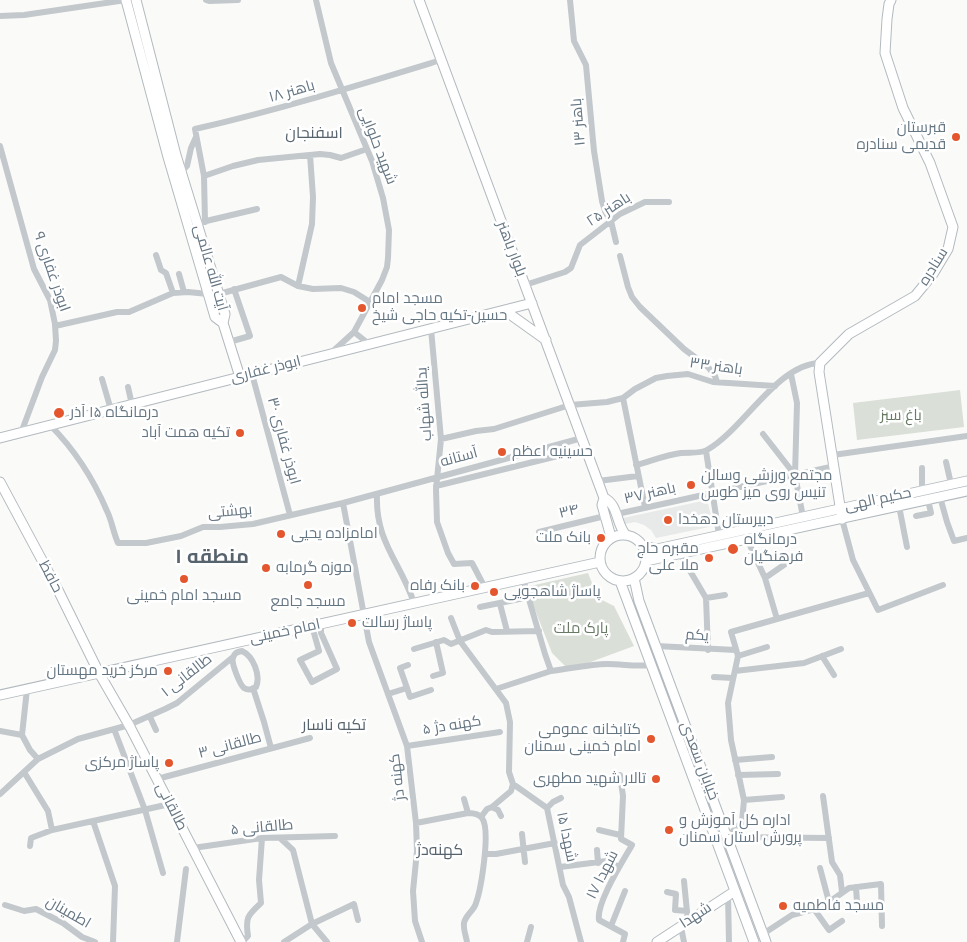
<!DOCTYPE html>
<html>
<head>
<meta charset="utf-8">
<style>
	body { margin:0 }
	canvas { display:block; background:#fafaf8 }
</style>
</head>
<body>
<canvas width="967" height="942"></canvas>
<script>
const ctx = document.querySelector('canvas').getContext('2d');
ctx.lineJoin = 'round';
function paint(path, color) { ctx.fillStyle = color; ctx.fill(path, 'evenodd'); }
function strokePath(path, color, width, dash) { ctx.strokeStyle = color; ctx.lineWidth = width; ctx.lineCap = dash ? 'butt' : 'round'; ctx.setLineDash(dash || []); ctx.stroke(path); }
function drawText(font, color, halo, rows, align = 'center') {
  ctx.font = font + ' Roboto,Cairo,sans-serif'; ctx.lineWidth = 5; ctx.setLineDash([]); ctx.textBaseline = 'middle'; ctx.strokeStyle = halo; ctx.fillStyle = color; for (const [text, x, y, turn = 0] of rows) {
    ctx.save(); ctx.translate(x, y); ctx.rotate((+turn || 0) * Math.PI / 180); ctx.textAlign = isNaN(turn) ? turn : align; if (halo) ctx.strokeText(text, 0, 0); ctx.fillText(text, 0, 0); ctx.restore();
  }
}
paint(new Path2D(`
	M707,500L714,526L656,538L651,530L644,525L635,522L625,524L623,518Z`), '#e8e9e9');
paint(new Path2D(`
	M960,390L964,427L857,440L853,403Z
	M588,573L598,598L614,606L634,646L569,670L552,653L526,587Z`), '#dadfd7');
const secondary = new Path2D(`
	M126,0L168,157L215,317L223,323
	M136,0L176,155L225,314L223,323L240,377
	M419,0L604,498
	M498,312L511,315L546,340
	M0,438L532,303
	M0,482L58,590L99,673L129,725L241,942
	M604,498C618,504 616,523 625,534
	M604,498L602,505L611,537
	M842,519L819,372L820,363L849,334L915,296L933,274L948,249L953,227L930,163L903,108L885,53L887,19L889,4L891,0
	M600 558a23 23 0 1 1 46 0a23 23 0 1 1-46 0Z
	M643,546L657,549L967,481
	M646,561L967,491
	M634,578L639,601L766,942
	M620,581L754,942
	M0,695L600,562
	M657,942L735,891`);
strokePath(secondary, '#b3babf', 11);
strokePath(new Path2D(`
	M206,0L209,1L238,0
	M316,0L331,63L372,161L383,198L389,230L388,258L387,267L382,280L354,332L331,353
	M570,0L574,41L586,65L594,151L602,201L606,214L611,221L616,242
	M0,16L24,15L126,0
	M0,146L34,269L50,300L55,324L56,341L55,350L42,377L21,433
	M182,171L187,166L191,148L196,137
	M204,176L195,129C278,110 359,85 441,60
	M202,222L257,209
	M205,222L204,176L233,166L258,160L320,154L330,155L341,158L367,149
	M156,255L161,270L166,273L173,293
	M620,256L628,287L632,297L640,307L684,349L708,367L715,376L717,382
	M179,274L184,292
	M525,285L565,272L571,268L580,245L620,214L645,202H669
	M298,286L312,224L313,197L310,155
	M219,294L281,277L298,286L313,289L341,288L354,292L370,302
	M55,326L117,312H129L173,293L188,292L208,294
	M431,329L441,439L436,489L437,522L448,553L454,564L472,563L485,588
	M354,332L369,344
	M229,342L250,336L234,289
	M252,374L290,515
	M791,374L797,403L795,475L803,517
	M102,379L111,410
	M128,387L132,405
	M623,398L645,507
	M50,425C75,450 93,478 107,511C112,521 113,532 118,543H146L181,536L203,527H220L253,524L343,503L582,438
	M763,434L795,475
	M441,439L476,431L494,429L570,405L607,402L623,398L635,389L656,378L667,376L688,374L713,382L775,386
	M706,451L719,535
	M833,455L967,436
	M946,462L951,484
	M636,465C651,461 666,455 681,453C689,452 700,454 707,450C744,429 777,364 820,363
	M922,468V491
	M598,481L638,476
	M436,486L586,449
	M377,494C375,542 400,561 414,603
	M940,497L947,522L954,541L967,538
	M343,503L369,642L407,746L416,823L417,851L413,891L415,921L422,942
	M899,506L907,547
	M617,514L835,466
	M916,516L931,513L928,500
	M842,519L853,560L878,610L943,585
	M539,532L605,516
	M747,539L765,578L777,619
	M680,554L706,598L708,650
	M765,578L794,558
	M706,598L725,595
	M500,604L507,631
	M480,607L529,597
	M451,618L460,641L506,703L510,722L509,772L513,784L547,808L563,885L569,897L581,942
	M312,626L319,651L300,660L312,682L337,669L321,633V624
	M656,646L736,650
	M414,649L444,640L451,644L486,630L492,632L539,631
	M242,651C253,656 261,675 256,687C252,689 249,691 244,688C240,685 231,663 233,658C234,653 237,652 242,651Z
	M738,656L767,647
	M822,656L834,675
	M551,671C570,669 589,664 607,664C624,664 635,667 652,665
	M735,671L804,663L841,649
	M433,676L443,673L436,642
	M714,677L733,678
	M253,688L264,722L271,748
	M407,688L400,668L408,665
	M496,689L551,671L545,654L523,579
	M388,694L407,688L410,697L431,690
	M150,717L156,730
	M114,729L145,810L163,873
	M0,731L22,735
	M22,735L27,689
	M22,735L30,750L38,759
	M407,746L500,732
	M735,760L772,757
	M24,772L48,811L52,830
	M620,775L623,796L621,839L632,845C623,861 596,903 599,920L625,934L623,942
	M738,775L778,774
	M157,779L310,738
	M0,794L38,759L78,739L129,725L165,709L177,703L233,657
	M823,796L832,862L840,875L842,892
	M464,799L468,813
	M744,800L782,797
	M492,807L511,791L513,784
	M547,808L553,802L561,798
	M481,817L487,809L492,807L498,810L501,816
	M93,821L115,886L113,942
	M416,823L468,813C473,813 479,814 482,818C491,830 481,889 476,903C474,911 466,914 464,923C463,929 466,936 467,942
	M599,830L620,835
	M522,834L525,862
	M727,837L742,822L744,800L731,740L728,703L738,656L731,632L869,593
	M727,837L829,838
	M280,838L293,850L312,924L327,942
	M30,846L31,838L52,830L170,804
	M193,848L262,838L335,836
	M597,850L598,863
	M485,854H496L555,843
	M560,867L607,861L619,867
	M820,868L829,902
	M684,881L688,922
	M856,887L857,902
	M667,892L676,894L675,910L687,911
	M728,896L729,942
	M5,905L24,911L36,909L63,923L82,937L95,942
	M814,909L829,930L842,921
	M611,926L625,891
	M681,927L684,942
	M763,934L792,915L822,907L849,888L881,884L882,926
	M177,942L186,869
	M242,942L248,936C245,917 248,915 261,903L259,880L262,838
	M284,942L312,924L354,904L358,920
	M527,942L531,927`), '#c3c8cc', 6);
strokePath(secondary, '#fff', 9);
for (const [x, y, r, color] of [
	[956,137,5,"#e4572e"],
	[362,308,5,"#e4572e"],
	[59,413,6,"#e4572e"],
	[240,433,5,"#e4572e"],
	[502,452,5,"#e4572e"],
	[691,485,5,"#e4572e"],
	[668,520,5,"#e4572e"],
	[281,534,5,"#e4572e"],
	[601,538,5,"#e4572e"],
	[733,549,6,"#e4572e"],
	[709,558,5,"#e4572e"],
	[266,568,5,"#e4572e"],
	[184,579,5,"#e4572e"],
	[308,585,5,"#e4572e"],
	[475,586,5,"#e4572e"],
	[494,592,5,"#e4572e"],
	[352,623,5,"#e4572e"],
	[168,671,5,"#e4572e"],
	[651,739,5,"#e4572e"],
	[169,763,5,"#e4572e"],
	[656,779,5,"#e4572e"],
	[669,830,5,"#e4572e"],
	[783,906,5,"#e4572e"]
]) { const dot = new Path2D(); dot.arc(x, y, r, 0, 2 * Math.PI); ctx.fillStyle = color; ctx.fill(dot); strokePath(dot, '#fff', 2); }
drawText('15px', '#657683', '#fff', [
	["باهنر ۱۸",292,92,-16],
	["باهنر ۱۳",579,122,-95],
	["شهید حلوایی",377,146,69],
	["باهنر ۲۵",609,210,-33],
	["بلوار باهنر",511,249,69],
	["سنادره",934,267,-58],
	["آیت الله عالمی",210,268,74],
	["ابوذر غفاری ۹",51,272,71],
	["باهنر ۳۳",716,367,8],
	["ابوذر غفاری",266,370,-14],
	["یدالله شهاب",425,404,-94],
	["ابوذر غفاری ۳۰",283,441,75],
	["آستانه",459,458,-15],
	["باهنر ۳۷",650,494,-13],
	["حکیم الهی",878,500,-12],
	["بهشتی",230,512,-5],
	["۳۴",569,512,-14],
	["حافظ",50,577,62],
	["امام خمینی",285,632,-12],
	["یکم",697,636,4],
	["طالقانی ۱",187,676,-38],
	["کهنه دژ ۵",452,726,-9],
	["طالقانی ۳",230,746,-15],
	["خیابان سعدی",699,761,69],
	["کهنه دژ",398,777,-97],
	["طالقانی",171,807,63],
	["طالقانی ۵",262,828,-5],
	["شهدا ۱۵",566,837,78],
	["شهدا ۱۷",603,875,-63],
	["اطمینان",68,913,30],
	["شهدا",696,916,-33]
]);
drawText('15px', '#657683', '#fff', [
	["قبرستان",946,128,"right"],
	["قدیمی سنادره",946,145,"right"],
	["مسجد امام",372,299],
	["حسین-تکیه حاجی شیخ",372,316],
	["درمانگاه ۱۵ آذر",70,413],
	["تکیه همت آباد",230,433,"right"],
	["حسینیه اعظم",512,452],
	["مجتمع ورزشی وسالن",701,476],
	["تنیس روی میز طوس",701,493],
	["دبیرستان دهخدا",678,520],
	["امامزاده یحیی",291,534],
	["بانک ملت",591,538,"right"],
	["درمانگاه",744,540],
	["فرهنگیان",744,557],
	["مقبره حاج",699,549,"right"],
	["ملا علی",699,566,"right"],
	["موزه گرمابه",276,568],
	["بانک رفاه",465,586,"right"],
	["پاساژ شاهجویی",504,592],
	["مسجد امام خمینی",184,596,"center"],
	["مسجد جامع",308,602,"center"],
	["پاساژ رسالت",362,623],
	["مرکز خرید مهستان",158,671,"right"],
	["کتابخانه عمومی",641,730,"right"],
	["امام خمینی سمنان",641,747,"right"],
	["پاساژ مرکزی",159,763,"right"],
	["تالار شهید مطهری",646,779,"right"],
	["اداره کل آموزش و",679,821],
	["پرورش استان سمنان",679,838],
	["مسجد فاطمیه",793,906]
], 'left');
drawText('15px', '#687a64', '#fff', [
	["باغ سبز",901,416],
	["پارک ملت",581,629]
]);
drawText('16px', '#57646e', '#fff', [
	["اسفنجان",314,134],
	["تکیه ناسار",334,726],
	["کهنه‌دژ",440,851]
]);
drawText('bold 20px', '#57646e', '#fff', [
	["منطقه ۱",212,558]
]);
</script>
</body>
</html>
